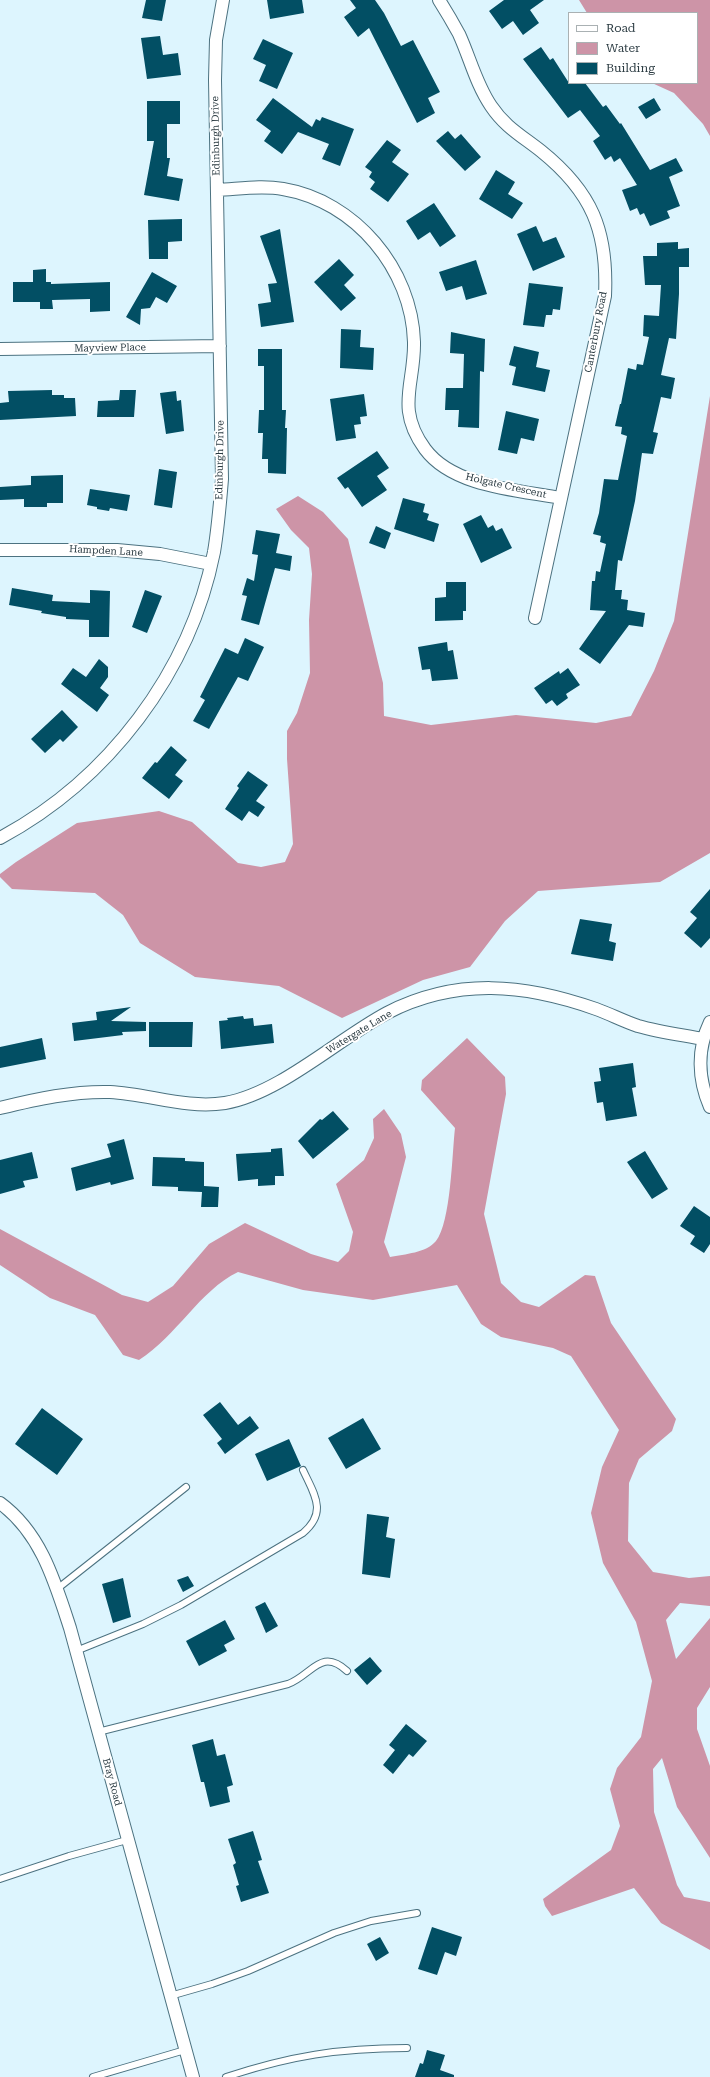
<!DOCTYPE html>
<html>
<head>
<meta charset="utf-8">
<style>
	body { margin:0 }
	#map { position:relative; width:710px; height:2077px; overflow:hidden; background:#ddf5fe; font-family:"Roboto Serif",serif }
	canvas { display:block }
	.legend { position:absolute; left:568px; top:12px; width:130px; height:72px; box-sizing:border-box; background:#fff; border:1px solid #aab1b3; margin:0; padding:5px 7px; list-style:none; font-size:12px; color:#2b3b42 }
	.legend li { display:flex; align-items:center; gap:8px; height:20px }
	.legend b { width:20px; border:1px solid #aab1b3 }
</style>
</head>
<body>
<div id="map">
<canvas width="710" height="2077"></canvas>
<ul class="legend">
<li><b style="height:5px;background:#fff"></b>Road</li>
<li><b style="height:11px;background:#cd94a7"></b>Water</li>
<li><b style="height:11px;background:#024f64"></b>Building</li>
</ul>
</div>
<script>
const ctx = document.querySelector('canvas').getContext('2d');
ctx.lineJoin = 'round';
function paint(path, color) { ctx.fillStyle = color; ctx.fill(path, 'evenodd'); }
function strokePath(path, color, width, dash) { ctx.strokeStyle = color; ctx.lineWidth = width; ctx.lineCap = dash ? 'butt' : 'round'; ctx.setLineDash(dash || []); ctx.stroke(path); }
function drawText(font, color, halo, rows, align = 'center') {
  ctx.font = font + ' "Roboto Serif",serif'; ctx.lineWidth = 4; ctx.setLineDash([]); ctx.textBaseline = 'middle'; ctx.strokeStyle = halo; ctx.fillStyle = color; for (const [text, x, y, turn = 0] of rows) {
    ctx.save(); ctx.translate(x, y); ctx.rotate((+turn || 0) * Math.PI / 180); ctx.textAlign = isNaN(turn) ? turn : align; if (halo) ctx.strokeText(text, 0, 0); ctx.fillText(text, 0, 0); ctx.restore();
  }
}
paint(new Path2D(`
	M579,0H710V136L703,124L674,93L652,83H697V13H587Z
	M710,396V853L660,882L538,891L505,921L470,967L423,980L342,1018L279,986L195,977L140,943L123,915L95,893L12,889L0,877V874L16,862L77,823L159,811L192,822L238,863L261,867L285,862L293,844L287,759V731L297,713L310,673L309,620L312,574L309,548L291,530L276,509L298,496L323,512L348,539L383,683L384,716L431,725L516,715L596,723L631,716L654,671L674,621Z
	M467,1038L505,1077L506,1094L484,1214L501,1283L521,1302L539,1307L585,1275L595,1276L611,1323L676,1419L672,1431L639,1459L629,1483L628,1541L653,1572L689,1578L710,1576V1606L680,1603L666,1620L676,1659L710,1618V1687L697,1708V1729L710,1766V1858L677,1807L662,1758L653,1769L654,1812L677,1885L684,1897L710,1902V1950L661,1923L634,1888L552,1916L545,1906L543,1899L611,1850L620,1826L610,1789L617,1768L641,1737L652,1681L636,1622L603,1563L591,1513L602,1467L619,1430L571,1356L553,1348L501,1337L481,1324L457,1285L373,1300L303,1290L238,1272C199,1291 177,1336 139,1360L123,1355L95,1315L50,1298L0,1265V1229L122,1295L148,1302L173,1286L209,1244L245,1223L311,1254L338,1262L349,1251L353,1232L336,1184L364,1160L374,1138L373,1119L384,1109L401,1134L406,1157L384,1242L390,1257C405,1254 426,1253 436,1241C451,1222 452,1154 455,1128L421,1090L422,1080Z`), '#cd94a7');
paint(new Path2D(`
	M146,0H166L162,21L142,18Z
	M267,0H302L304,13L270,19Z
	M350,0H375L384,13L401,46L413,40L440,92L428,98L435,113L417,123L369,28L358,37L344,17L356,8Z
	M504,0H544L530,10L539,23L523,35L513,21L502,29L489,11Z
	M160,36L163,55L178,53L181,75L147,79L141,38Z
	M263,39L293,53L277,89L259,81L266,65L253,59Z
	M541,47L550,60L553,58L569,83H585L603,107L606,105L620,124L621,123L650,170L676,158L683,171L669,177L680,206L667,211L670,218L650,226L644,213L640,215L637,208L630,211L622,190L637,185L620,158L614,162L611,156L605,160L593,141L600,136L580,110L568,118L523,59Z
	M273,98L312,127L316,119L320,121L322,117L354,129L340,166L322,159L329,144L298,132L282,154L264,141L271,131L256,120Z
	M654,98L661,110L646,119L638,107Z
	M147,101H180V124H167V158H170L167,176L183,179L179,201L144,195L154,141H147Z
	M448,131L455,139L461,134L481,157L465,171L436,141Z
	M387,140L401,150L392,162L409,174L388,202L370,189L375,182L369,177L372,172L365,167Z
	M496,170L515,182L508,194L523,203L512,219L479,199Z
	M434,203L456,236L440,247L430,232L418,240L406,221Z
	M182,219V241L168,242V259H149L148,220Z
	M536,226L543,242L556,237L565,257L533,271L517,234Z
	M280,229L294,322L261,327L258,304L271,302L268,284L277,283L260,236Z
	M678,242V249L689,248V267H679V294L676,339L669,338L661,375L675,378L671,399L661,397L653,432L658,433L653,454L642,453L635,501L622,561L618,560L615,590H622L621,599L628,600L627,610L645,613L643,627L629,625L600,664L579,649L606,611L590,610L592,581H595L596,571L600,572L606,544L600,542L601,536L593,534L599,513L604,479L618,480L627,436L621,434L622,427L615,426L620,404H621L628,368L636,370L637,364L643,365L649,337L643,336L644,315L659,316L661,285H645L643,256H657V243Z
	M339,259L354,275L344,285L356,298L341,311L314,282Z
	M476,260L487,294L466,300L462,286L446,291L439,272Z
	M46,269V282H51V284L110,282V311L90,312V299L52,300L53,309H40V302H13V282H33V270Z
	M152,272L177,286L167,303L156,297L150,308L141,309L140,325L126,317Z
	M529,283L563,287L560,310L553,309L552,315H546L544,327L523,325Z
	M341,329L361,330L360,347L374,348L373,370L340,368Z
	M451,332L485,339L484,372L480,371L479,428L458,427L459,410H445L446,388H463L464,354L450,353Z
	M514,346L539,352L536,367L550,370L545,392L512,385L516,367L509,365Z
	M258,349H282V410H286L285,428H287L286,474L268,473V459H262L263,433H258L259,410H264V366H258Z
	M52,390V395H64V398H75L76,416L0,420V403L9,402L8,391Z
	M120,390H136L134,417H97L98,401L119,400Z
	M176,391L177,401L181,400L184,431L166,434L160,393Z
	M364,394L367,416L360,417L361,424L354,425L356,438L336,441L330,399Z
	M506,411L539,419L534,441L521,438L517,454L498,450Z
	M377,451L389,468L377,476L387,490L362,507L348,487L345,489L337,478Z
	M159,469L177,472L172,508L154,505Z
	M63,475V503H47V507H24V499L0,500V487L31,485V476Z
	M90,489L130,495L127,511L110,508L109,511L97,509V507L87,505Z
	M403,498L425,504L423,512L429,514L427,520L439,524L434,542L394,529Z
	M481,515L488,528L493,525L496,531L502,528L512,548L481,563L463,524Z
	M376,526L391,533L385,549L369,543Z
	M256,530L280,534L276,553L292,556L290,571L275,568L259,625L241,620L247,596L242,595L247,578L254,581L258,555L252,554Z
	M446,582H466V611H463V620L435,621V598L446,597Z
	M12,588L53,595L52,601L90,603V590L110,591L109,637H89V620L66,619V617L41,613L42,611L9,605Z
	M145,590L162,596L147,633L132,627Z
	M245,638L264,647L248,681L238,677L209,729L193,721L205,700L200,697L225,648L238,654Z
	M447,642L448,651L453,650L458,679L432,681L430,669L422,670L418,647Z
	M99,659L108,667V677L100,688L109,695L97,712L61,684L73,668L86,677Z
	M568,668L580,685L566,694L568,698L557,706L552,700L546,704L534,688L559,671L560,674Z
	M62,710L78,727L63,742L60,739L45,753L31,739Z
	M171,746L187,760L175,775L183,781L169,799L142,778L155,762L157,763Z
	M248,771L268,785L256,801L265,807L258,817L249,811L242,821L225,809L239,788L237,786Z
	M710,889V938L701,948L684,933L697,918L690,912Z
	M580,919L612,924L609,941L616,943L613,961L571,954Z
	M131,1007L111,1021L146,1022V1031L122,1032L123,1035L74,1041L72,1023L97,1020L96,1012Z
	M243,1016L244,1019L253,1018L254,1026L272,1024L274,1043L221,1049L219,1021L228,1020L227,1018Z
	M149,1022H193L192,1047H149Z
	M42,1038L46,1059L0,1068V1047Z
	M633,1063L636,1087L632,1088L637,1116L606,1121L603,1102L597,1103L594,1082L601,1081L599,1068Z
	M333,1111L349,1129L313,1159L298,1141L320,1119L322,1120Z
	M124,1139L134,1179L111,1185L110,1182L76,1191L71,1168L111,1157L107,1144Z
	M282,1148L284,1176H275V1185L258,1186V1179L238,1181L236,1154L271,1152V1149Z
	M645,1151L668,1189L652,1199L627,1162Z
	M32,1152L38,1178L23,1181L25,1187L0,1194V1160Z
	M153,1157L185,1158V1161L204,1162V1186L219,1187L218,1207H201L202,1192L178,1191V1187L152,1186Z
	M694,1206L710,1217V1244L704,1253L690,1244L695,1236L680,1226Z
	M220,1402L238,1425L250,1416L259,1428L225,1454L217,1443L222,1439L203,1415Z
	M42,1408L83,1439L57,1475L15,1444Z
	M363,1418L381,1449L346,1469L328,1438Z
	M289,1439L301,1466L267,1481L255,1454Z
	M367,1514L389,1517L386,1537L395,1539L390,1578L362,1574Z
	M188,1576L194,1586L183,1592L177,1580Z
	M123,1578L131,1617L113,1623L102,1584Z
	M265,1602L278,1626L266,1633L255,1607Z
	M225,1620L235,1639L224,1645L227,1651L199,1666L186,1641Z
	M370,1657L382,1671L367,1685L354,1670Z
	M406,1724L427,1741L413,1757L409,1754L393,1774L383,1765L395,1750L389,1745Z
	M213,1739L217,1756L225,1754L233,1785L227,1787L230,1802L210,1807L204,1782H201L192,1745Z
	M253,1831L262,1860L258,1861L269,1893L241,1902L236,1886L239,1885L233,1865L236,1863L228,1839Z
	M432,1927L462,1937L456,1956L445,1952L437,1975L418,1969Z
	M380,1937L389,1953L376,1961L367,1944Z
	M427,2050L445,2055L440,2070L454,2075V2077H415L420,2063L423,2064Z`), '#024f64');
const service = new Path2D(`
	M57,1589L186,1487
	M76,1651L143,1624L181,1605L303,1533C328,1512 314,1494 303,1470
	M98,1732L288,1684C312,1675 321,1647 347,1671
	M0,1879L69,1856L127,1840
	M170,1996L212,1984L248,1971L334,1933L371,1921L417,1913
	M93,2077L185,2050
	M226,2077C290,2056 339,2048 407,2048`);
const minor = new Path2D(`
	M439,0C446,11 453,23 459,34C470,58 476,84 491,106C505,127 522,136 541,151C592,192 608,231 605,296L535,618
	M217,190C239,189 261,185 283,189C355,201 412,269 414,342C415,384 395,408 425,449C453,487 518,490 561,498
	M0,349L220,346
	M0,550H117L160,554L211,564
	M0,838C108,780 190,673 214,552C218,528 220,504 222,479L215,80L216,40L223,0
	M710,1022C697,1049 698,1079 710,1107
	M0,1108C37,1099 73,1091 110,1092C149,1094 186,1109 225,1103C279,1094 338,1039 387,1013C457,977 525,984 596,1009C610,1014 623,1021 638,1026C659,1032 682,1035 703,1039
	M0,1503C41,1533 55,1582 70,1628L193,2077`);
strokePath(service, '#4c7280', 8);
strokePath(minor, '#4c7280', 14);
strokePath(service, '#fff', 6);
strokePath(minor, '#fff', 12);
drawText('10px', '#2b3b42', '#fff', [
	["Edinburgh Drive",216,136,-91],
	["Canterbury Road",596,332,-79],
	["Mayview Place",110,348,-1],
	["Edinburgh Drive",220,460,-89],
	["Holgate Crescent",506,486,13],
	["Hampden Lane",106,551,3],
	["Watergate Lane",359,1032,-31],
	["Bray Road",112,1782,75]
]);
</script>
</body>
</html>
